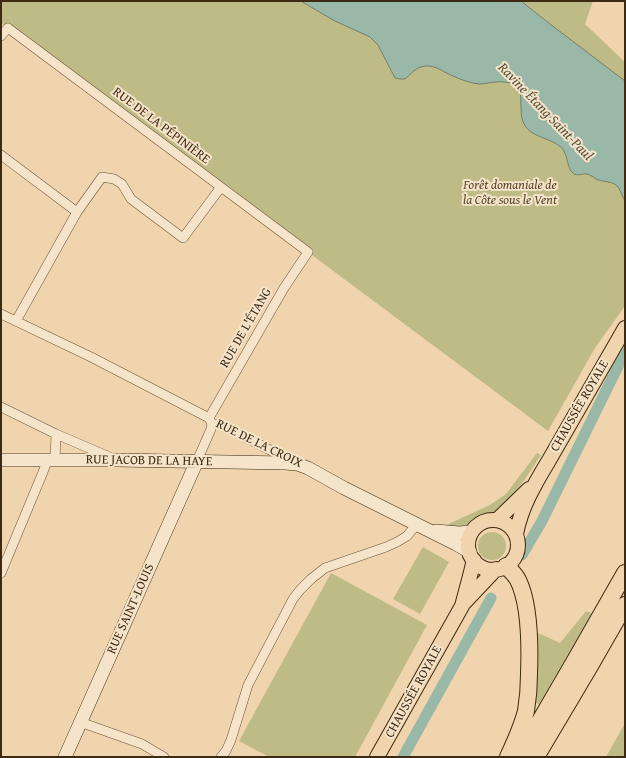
<!DOCTYPE html>
<html>
<head>
<meta charset="utf-8">
<style>
	body { margin:0 }
	#map { position:relative; width:626px; height:758px; overflow:hidden; background:#f0d4ad; font-family:"Gentium Book Plus",serif }
	canvas { display:block }
	.frame { position:absolute; inset:0; border:2px solid #3d2a12; pointer-events:none }
</style>
</head>
<body>
<div id="map">
<canvas width="626" height="758"></canvas>
<div class="frame"></div>
</div>
<script>
const ctx = document.querySelector('canvas').getContext('2d');
ctx.lineJoin = 'round';
function paint(path, color) { ctx.fillStyle = color; ctx.fill(path, 'evenodd'); }
function strokePath(path, color, width, dash) { ctx.strokeStyle = color; ctx.lineWidth = width; ctx.lineCap = dash ? 'butt' : 'round'; ctx.setLineDash(dash || []); ctx.stroke(path); }
function drawText(font, color, halo, rows, align = 'center') {
  ctx.font = font + ' "Gentium Book Plus",serif'; ctx.lineWidth = 4; ctx.setLineDash([]); ctx.textBaseline = 'middle'; ctx.strokeStyle = halo; ctx.fillStyle = color; for (const [text, x, y, turn = 0] of rows) {
    ctx.save(); ctx.translate(x, y); ctx.rotate((+turn || 0) * Math.PI / 180); ctx.textAlign = isNaN(turn) ? turn : align; if (halo) ctx.strokeText(text, 0, 0); ctx.fillText(text, 0, 0); ctx.restore();
  }
}
paint(new Path2D(`
	M1,1H593L585,24L625,62V306L595,348L548,431L6,27L1,23Z
	M537,453L541,455L511,500L499,510L488,514L473,522L459,528L442,527L490,505L506,494Z
	M478 546a14 14 0 1 1 28 0a14 14 0 1 1-28 0Z
	M423,547L449,562L420,614L393,599Z
	M331,573L427,625L355,757H269L239,741Z
	M586,611L592,613L539,704L534,702L536,632L560,643Z
	M625,723V757H606Z`), '#bfbb86');
const water = new Path2D(`
	M301,1H521L550,24L625,81V201C622,196 621,191 618,187C614,181 602,182 596,179C593,177 591,175 587,174C583,173 577,177 573,173C567,169 568,155 562,148C551,137 529,138 523,122C519,112 523,91 518,86C513,83 503,81 497,82C491,82 485,84 479,84C471,83 461,80 453,76C443,72 436,65 425,66C416,67 411,74 405,79H400L395,78L378,45L370,37L335,21Z`);
paint(water, '#9ab8a8');
strokePath(water, '#757f6c', 1);
strokePath(new Path2D(`
	M522,555L542,521L625,352
	M403,757L491,598`), '#9ab8a8', 11);
const street = new Path2D(`
	M1,36L8,28L308,252L284,288L209,418
	M1,155L77,212
	M1,314L91,357L209,418L212,424
	M16,321L77,212L102,177L114,179L122,184L131,199L183,238L221,187
	M1,407L56,434L112,458
	M212,424H220L293,462
	M55,460L56,434
	M197,461L211,429L212,424
	M1,573L43,472L46,464V460
	M80,722L142,744L164,757
	M221,757L226,751L231,740L248,685L293,599L300,590L311,579L325,568L386,547L397,542L407,536L417,524`);
const secondary = new Path2D(`
	M1,460H116L285,463L297,464L308,468L344,488L456,544L470,552
	M436,531L459,533L472,532
	M65,757L197,461`);
const primary = new Path2D(`
	M497,520L529,489
	M468 545a25 25 0 1 1 50 0a25 25 0 1 1-50 0Z
	M516,534C521,508 534,485 548,462L625,328
	M463,604L496,569
	M377,757L462,606L470,576L474,560`);
const highway = new Path2D(`
	M506,566C510,570 515,574 518,580C530,604 530,647 529,674C529,686 528,699 526,711C522,727 515,742 508,757
	M519,757L577,657L625,573
	M536,757L590,666L625,605`);
strokePath(street, '#6a5439', 10);
strokePath(secondary, '#3d2a12', 14);
strokePath(primary, '#3d2a12', 16);
strokePath(highway, '#3d2a12', 18);
strokePath(street, '#f5e3ca', 9);
strokePath(secondary, '#f5e3ca', 13);
strokePath(primary, '#f0d4ad', 14);
strokePath(highway, '#f0d4ad', 16);
drawText('13px', '#3d2a12', '#f5e3ca', [
	["RUE DE LA PÉPINIÈRE",161,126,37],
	["RUE DE L'ÉTANG",246,328,-60],
	["CHAUSSÉE ROYALE",580,406,-60],
	["RUE DE LA CROIX",259,444,26],
	["RUE JACOB DE LA HAYE",149,461,1],
	["RUE SAINT-LOUIS",131,609,-66],
	["CHAUSSÉE ROYALE",414,692,-61]
]);
drawText('italic 13px', '#574729', '#f5e3ca', [
	["Forêt domaniale de",510,186],
	["la Côte sous le Vent",510,201]
]);
drawText('italic 14px', '#544e38', '#f5e3ca', [
	["Ravine Étang Saint-Paul",545,112,46]
]);
</script>
</body>
</html>
